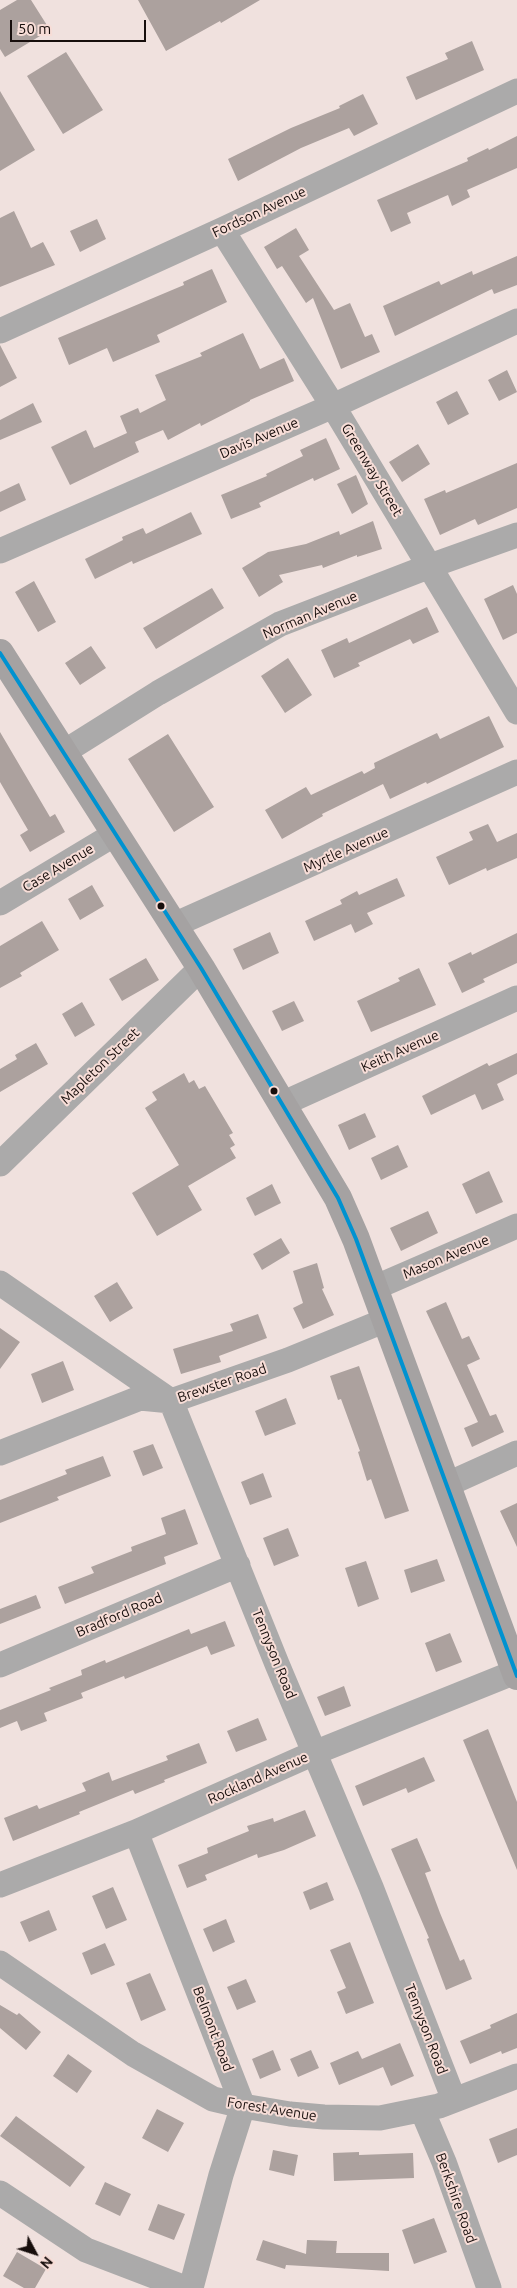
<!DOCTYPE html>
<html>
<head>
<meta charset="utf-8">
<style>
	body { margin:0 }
	#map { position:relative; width:517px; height:2288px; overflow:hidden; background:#f0e1de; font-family:Ubuntu,sans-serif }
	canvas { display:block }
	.north { position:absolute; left:10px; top:2228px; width:50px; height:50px; -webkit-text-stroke:4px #f7ddd7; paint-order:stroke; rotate:130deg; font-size:14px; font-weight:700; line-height:20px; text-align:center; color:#170e0c }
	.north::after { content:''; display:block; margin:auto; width:18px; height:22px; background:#170e0c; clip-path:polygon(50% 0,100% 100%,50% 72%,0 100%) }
	.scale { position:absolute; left:10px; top:20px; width:136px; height:22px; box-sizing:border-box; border:2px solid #170e0c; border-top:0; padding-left:6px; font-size:15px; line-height:18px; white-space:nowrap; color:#170e0c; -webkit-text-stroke:4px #f7ddd7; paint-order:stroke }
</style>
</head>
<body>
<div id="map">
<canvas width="517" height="2288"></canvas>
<div class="north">N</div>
<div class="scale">50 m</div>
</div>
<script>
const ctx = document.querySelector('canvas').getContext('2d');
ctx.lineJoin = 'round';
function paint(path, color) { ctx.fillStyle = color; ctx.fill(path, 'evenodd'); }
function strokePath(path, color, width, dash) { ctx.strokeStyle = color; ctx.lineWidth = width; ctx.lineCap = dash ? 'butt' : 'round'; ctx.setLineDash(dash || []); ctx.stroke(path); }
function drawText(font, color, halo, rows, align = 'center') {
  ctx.font = font + ' Ubuntu,sans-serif'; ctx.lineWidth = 4; ctx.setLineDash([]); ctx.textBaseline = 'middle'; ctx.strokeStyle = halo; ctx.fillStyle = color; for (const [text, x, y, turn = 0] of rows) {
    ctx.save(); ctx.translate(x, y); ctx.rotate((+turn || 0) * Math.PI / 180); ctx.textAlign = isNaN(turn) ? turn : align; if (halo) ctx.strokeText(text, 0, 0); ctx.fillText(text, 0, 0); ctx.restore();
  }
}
paint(new Path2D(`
	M17,0H31L50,30L5,57L0,49V10Z
	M138,0H260L221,23L220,21L166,51Z
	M472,41L484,70L416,100L406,77L448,59L445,53Z
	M66,52L103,110L63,134L27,76Z
	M0,91L35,150L0,171Z
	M363,94L378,124L354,136L349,128L301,148L238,181L228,159L291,128L340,108L339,106Z
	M517,136V168L467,190L470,197L452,206L448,195L407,213L411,223L391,232L377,200L468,161L467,158L488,148L489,150Z
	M14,211L31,248L43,242L55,265L0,287V218Z
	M97,219L106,239L80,252L70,231Z
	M296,228L309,250L299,256L334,310L350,303L365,337L372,334L380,352L341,369L313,298L306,303L282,266L277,269L264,247Z
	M517,256V285L494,294L492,289L395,336L383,306L439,281L441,285L472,271L473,275Z
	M212,269L227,302L157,335L160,342L113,362L107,348L69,365L58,338L184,285L183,282Z
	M243,333L260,369L284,358L294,381L250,400V401L201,426L200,423L168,440L163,430L135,442L139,452L70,485L51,447L86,430L94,448L127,433L120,416L138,408L140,413L166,400L155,375L202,356L200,353Z
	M0,345L17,378L0,387Z
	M507,370L517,392L499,401L488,380Z
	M457,391L469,414L448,425L436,402Z
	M33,403L42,422L0,440V420Z
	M326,438L340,469L314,481L313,478L259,503L261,507L231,519L221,495L267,476L266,474L303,456L300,450Z
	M418,444L430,464L402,482L389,462Z
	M517,463V508L478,525L475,519L440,535L424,499L445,490L446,493Z
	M356,475L368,504L352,514L337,484Z
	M19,483L26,500L0,512V492Z
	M191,512L202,534L133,564L132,561L95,579L85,559L123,540L122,537L143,528L146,534Z
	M373,521L382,549L357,557V555L323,568L322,565L279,575L283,582L259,597L242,568L268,552L306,544L339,531L340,535Z
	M34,581L56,622L38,632L15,592Z
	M513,585L517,594V633L503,640L484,599Z
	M212,588L224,608L156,649L143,628Z
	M427,607L439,632L413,644L410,639L358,663L360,666L334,678L321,650L347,638L349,643Z
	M91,646L106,668L80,685L65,663Z
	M288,658L312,695L285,713L261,676Z
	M489,716L504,747L427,784L426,782L390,799L383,784L322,814L323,816L282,839L265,810L306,787L311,795L362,771L364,774L375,768L374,763L437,733L440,739Z
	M0,732L50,817L55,814L65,832L30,852L20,835L28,830L0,782Z
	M168,734L214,807L174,832L128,759Z
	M488,824L497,842L517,833V858L487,871L486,868L449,885L436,857L473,840L469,832Z
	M397,878L405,896L367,913L373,924L355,933L351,924L314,941L305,921L342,904L340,900L357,891L359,895Z
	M92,885L104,906L80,920L68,899Z
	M42,921L59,950L20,973L22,976L0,988V946Z
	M270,932L279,953L243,970L233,949Z
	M517,933V963L483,979L485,982L462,993L448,963L471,952L472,955Z
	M146,958L159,980L122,1001L109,979Z
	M419,968L436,1005L371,1032L357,1001L400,981L398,978Z
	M294,1001L304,1021L282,1031L272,1011Z
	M82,1002L95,1025L75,1037L62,1014Z
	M36,1043L48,1064L0,1092V1069L17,1059L15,1055Z
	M517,1053V1074L497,1084L504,1100L482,1110L475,1094L431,1115L422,1096L487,1063L489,1066Z
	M184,1073L189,1083L194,1080L199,1089L205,1086L233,1133L229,1135L235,1145L230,1148L236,1158L188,1186L202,1210L157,1236L132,1193L179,1165L145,1108L157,1100L152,1092Z
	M365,1113L376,1137L349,1150L338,1125Z
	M398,1145L408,1167L381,1180L371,1158Z
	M489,1171L503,1202L476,1214L462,1184Z
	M272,1184L281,1203L255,1216L246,1198Z
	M428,1211L438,1233L401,1251L390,1228Z
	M281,1238L290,1253L262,1270L253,1254Z
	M317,1263L324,1288L322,1289L334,1315L303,1329L293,1308L303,1303L293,1271Z
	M117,1282L133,1308L110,1322L94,1296Z
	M446,1302L462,1339L469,1336L480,1359L467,1365L490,1416L496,1414L504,1432L472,1447L464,1428L478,1422L426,1311Z
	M258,1314L267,1338L219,1356L221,1362L181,1374L173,1349L233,1331L230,1324Z
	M0,1328L20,1342L0,1369Z
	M63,1361L74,1390L42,1403L31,1374Z
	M359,1366L409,1511L385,1519L371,1479L367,1481L358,1452L360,1451L341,1399L338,1400L330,1376Z
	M286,1398L296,1424L265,1436L255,1411Z
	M153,1444L163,1468L143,1476L133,1451Z
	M103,1456L111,1476L57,1497L59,1500L0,1523V1500L67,1474L65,1470Z
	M263,1473L272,1497L250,1505L241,1482Z
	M517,1503V1547L500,1511Z
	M185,1509L198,1544L164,1557L166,1564L65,1604L58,1587L94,1573L91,1567L132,1551L131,1547L166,1534L161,1518Z
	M288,1528L299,1556L274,1566L263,1538Z
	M437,1559L445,1581L411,1593L404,1570Z
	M366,1561L379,1599L358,1607L345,1568Z
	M36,1595L41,1608L0,1624V1609Z
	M225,1621L235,1646L211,1655L207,1646L125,1679L124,1676L81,1693L83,1698L44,1713L47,1721L21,1731L17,1721L0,1728V1710L51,1690L49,1688L82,1675L81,1670L105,1660L106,1663L189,1629L191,1634Z
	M450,1633L462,1662L436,1672L425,1643Z
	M344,1686L351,1706L325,1716L317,1697Z
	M258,1718L267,1740L236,1752L227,1731Z
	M488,1729L517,1802V1870L463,1740Z
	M199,1743L207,1763L164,1780L165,1782L135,1794L133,1790L79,1812L80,1814L13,1841L4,1818L37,1805L39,1809L86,1791L82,1783L109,1772L112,1781L168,1760L166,1756Z
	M424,1757L435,1781L408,1793L406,1788L363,1806L355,1786Z
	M305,1810L316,1836L284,1850L258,1858L257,1854L205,1875L207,1880L187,1888L178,1865L208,1853L207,1848L249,1831L247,1826L273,1818L274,1822Z
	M417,1838L431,1871L425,1873L440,1913L460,1961L464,1959L472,1979L446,1990L427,1939L429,1938L391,1849Z
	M327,1882L334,1900L310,1910L303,1892Z
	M113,1887L127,1920L106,1929L92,1896Z
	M49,1910L57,1930L29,1942L20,1922Z
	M226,1919L235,1942L213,1952L203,1929Z
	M350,1942L374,2003L346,2014L337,1992L346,1988L330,1950Z
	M105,1943L115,1965L91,1975L82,1953Z
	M150,1973L166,2010L141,2021L126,1983Z
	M246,1979L256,2002L237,2010L227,1987Z
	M0,2005L17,2015L19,2013L41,2032L26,2050L0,2028Z
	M517,2013V2048L502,2054L501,2051L470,2064L460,2041L491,2028L490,2025Z
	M400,2043L414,2076L391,2086L383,2067L339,2085L330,2063L358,2051L362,2059Z
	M273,2050L281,2070L260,2079L252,2059Z
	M311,2050L319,2068L298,2077L290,2059Z
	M68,2054L92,2071L77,2093L53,2076Z
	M157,2109L184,2123L168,2152L142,2138Z
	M16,2116L85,2167L70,2187L0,2136Z
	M517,2128V2155L498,2163L489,2139Z
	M273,2150L298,2155L294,2176L269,2170Z
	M359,2152V2155L413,2153L414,2178L334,2181L333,2153Z
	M105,2182L131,2194L120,2216L95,2204Z
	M158,2204L185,2214L174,2240L148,2230Z
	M434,2218L447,2252L414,2264L402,2230Z
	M263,2240L306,2254L307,2240L337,2241L336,2253H389V2271L286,2265L285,2269L256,2260Z
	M17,2252L46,2269L35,2288H24L3,2276Z`), '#aca19e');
strokePath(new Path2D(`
	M222,230L333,406L517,712
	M0,331L222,230L517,91
	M0,551L333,406L517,321
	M64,752L158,693L280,624L430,566L517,535
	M0,903L115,834
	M174,925L517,772
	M282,1104L517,998
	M0,1164L201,968
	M0,1283L171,1401L277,1664L371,1887L454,2100
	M374,1288L517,1226
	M0,1453L140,1398L171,1401L288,1360L386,1320
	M446,1485L517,1453
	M0,1665L238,1565
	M136,1832L243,2106L221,2175L191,2288
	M0,1885L136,1832L314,1753L515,1672
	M0,1963L133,2054L213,2099L243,2106L290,2114L324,2117L380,2118L439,2106L517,2076
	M422,2110L444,2162L489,2288
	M0,2193L86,2250L185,2288`), '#abaaaa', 25);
strokePath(new Path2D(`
	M0,653L201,968L338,1198L356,1239L517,1676`), '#a5a2a2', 28);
strokePath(new Path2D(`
	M0,653L201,968L338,1198L356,1239L517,1676`), '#0092d0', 4);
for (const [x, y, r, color] of [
	[161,906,4.5,"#170e0c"],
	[274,1091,4.5,"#170e0c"]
]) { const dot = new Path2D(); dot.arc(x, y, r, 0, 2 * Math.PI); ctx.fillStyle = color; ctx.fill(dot); strokePath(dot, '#f7ddd7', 2); }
drawText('14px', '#170e0c', '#f7ddd7', [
	["Fordson Avenue",259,212,-25],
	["Davis Avenue",259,438,-23],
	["Greenway Street",372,470,59],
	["Norman Avenue",310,615,-23],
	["Myrtle Avenue",346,850,-24],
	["Case Avenue",58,868,-31],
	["Keith Avenue",400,1051,-24],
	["Mapleton Street",100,1066,-44],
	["Mason Avenue",446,1257,-23],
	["Brewster Road",222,1383,-19],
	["Bradford Road",119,1615,-23],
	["Tennyson Road",274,1654,68],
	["Rockland Avenue",258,1778,-24],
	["Belmont Road",213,2029,69],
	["Tennyson Road",426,2029,69],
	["Forest Avenue",272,2109,9],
	["Berkshire Road",456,2198,70]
]);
</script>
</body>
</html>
